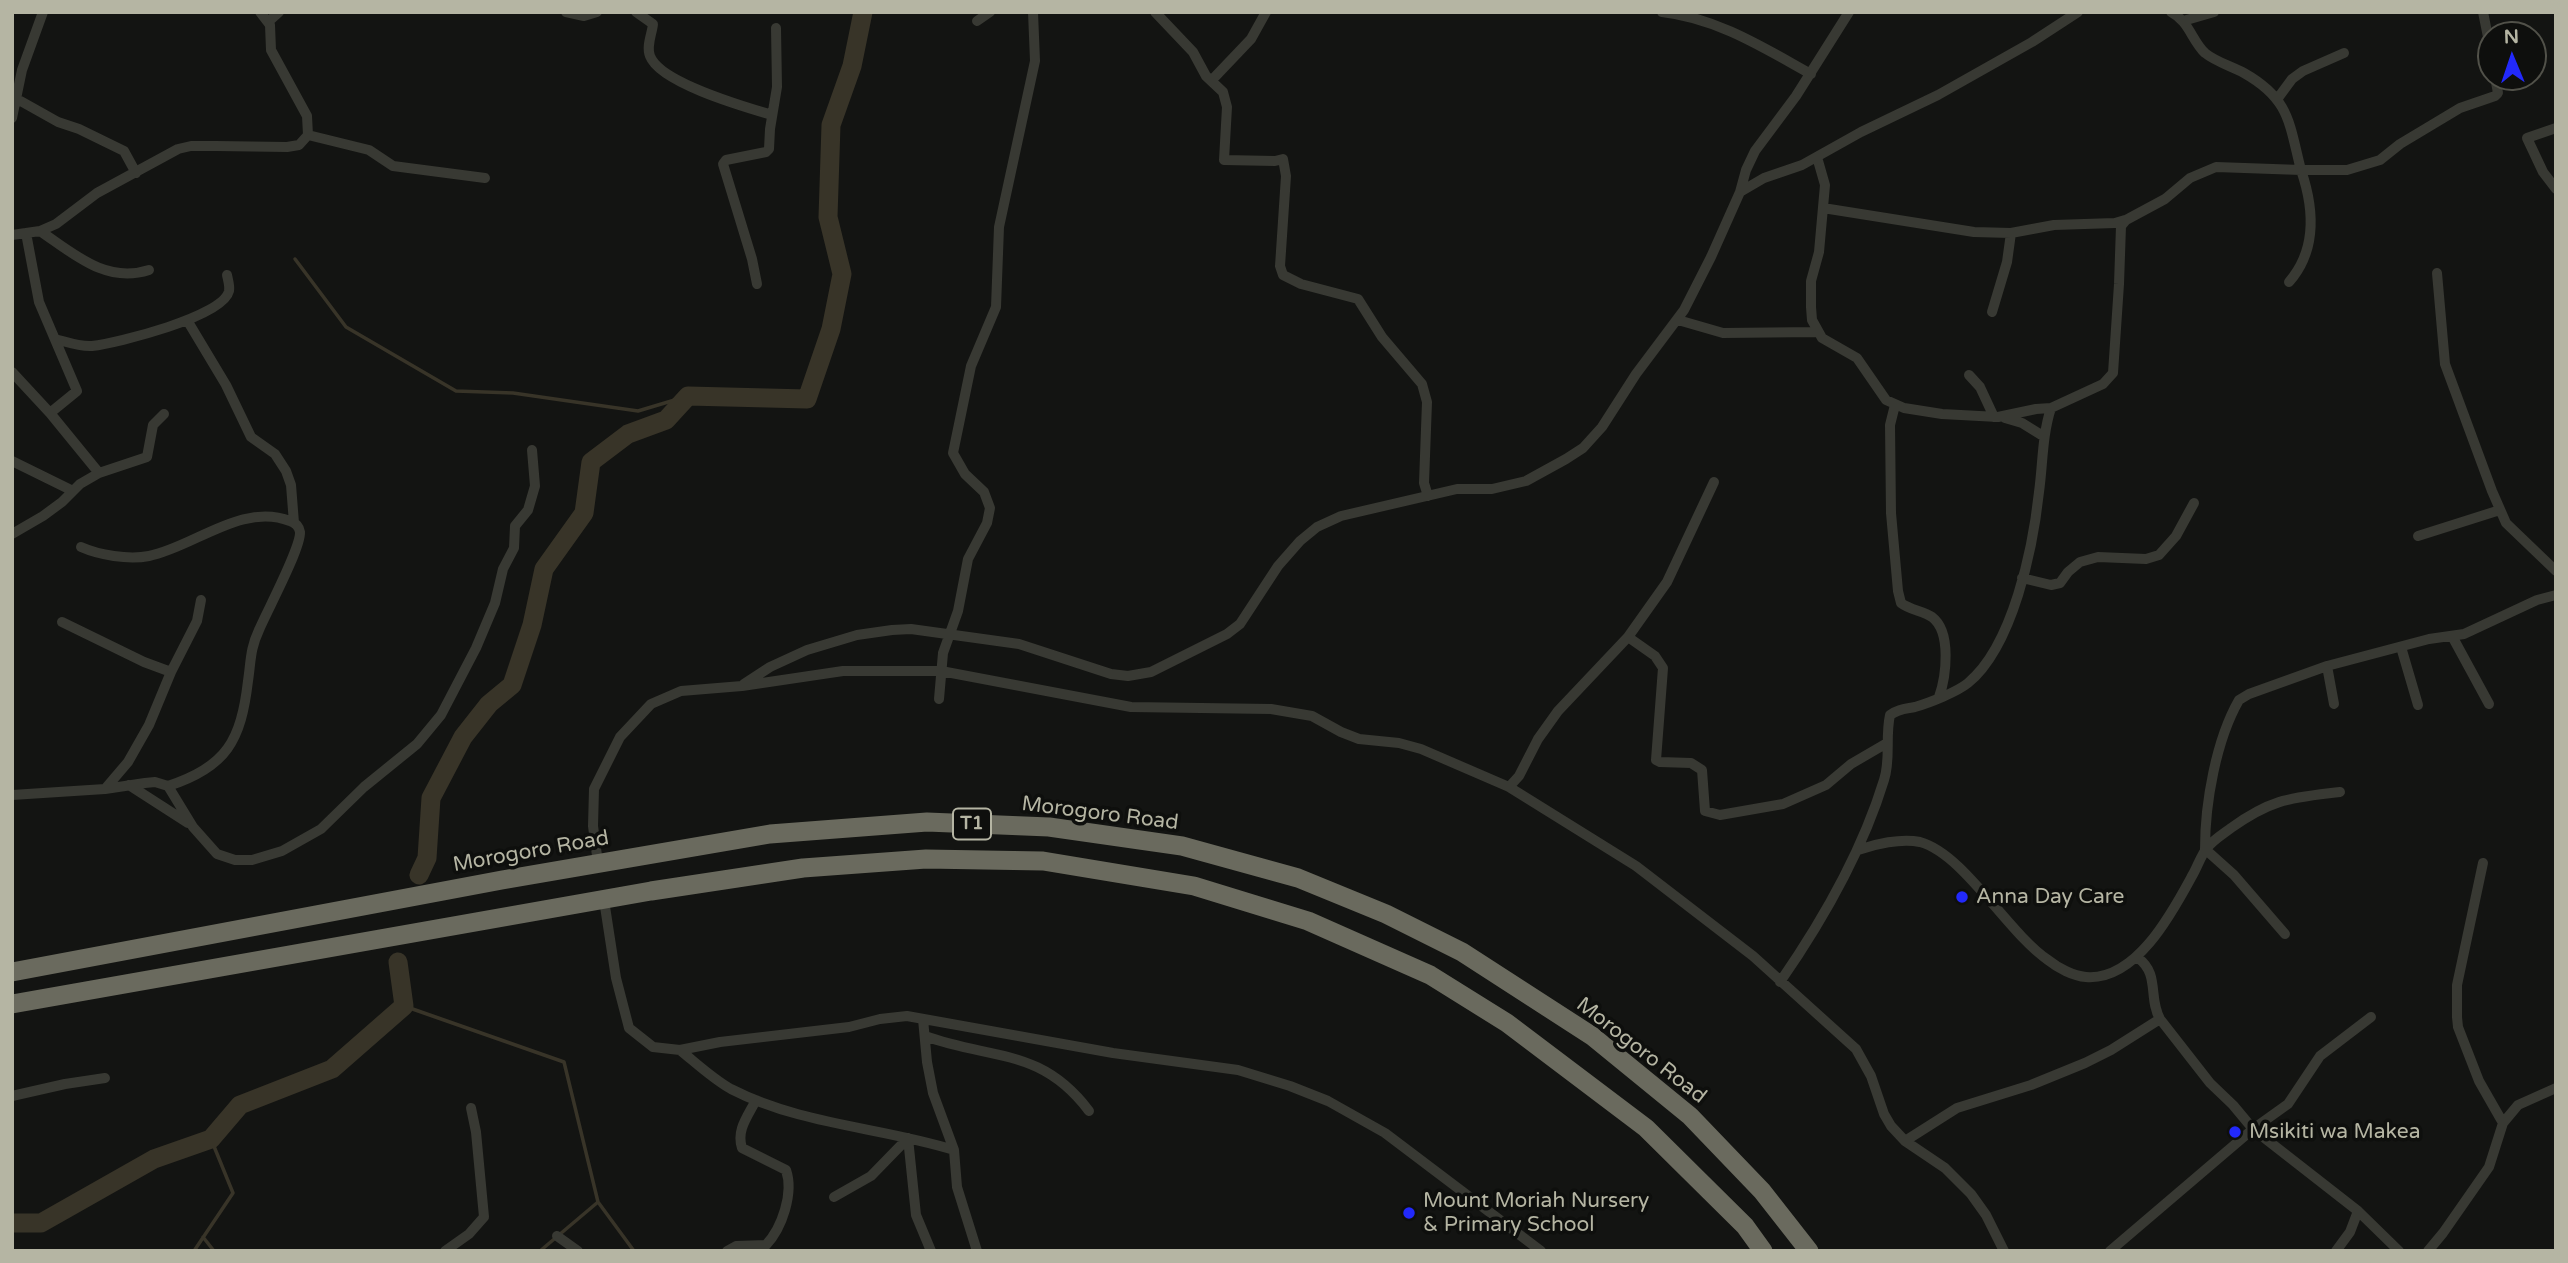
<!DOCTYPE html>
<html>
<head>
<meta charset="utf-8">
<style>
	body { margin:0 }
	#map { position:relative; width:2568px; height:1263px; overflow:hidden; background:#131412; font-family:"Varela Round",sans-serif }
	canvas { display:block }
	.frame { position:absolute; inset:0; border:14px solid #b5b5a3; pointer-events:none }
	.north { position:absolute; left:2477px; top:21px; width:70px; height:70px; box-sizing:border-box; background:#0e0f0d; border:2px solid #515149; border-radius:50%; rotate:358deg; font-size:19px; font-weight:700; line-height:28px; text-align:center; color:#b5b5a3 }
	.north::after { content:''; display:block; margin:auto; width:24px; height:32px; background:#2229fb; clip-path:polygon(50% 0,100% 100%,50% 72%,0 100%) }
</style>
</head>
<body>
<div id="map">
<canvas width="2568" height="1263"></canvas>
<div class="frame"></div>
<div class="north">N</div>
</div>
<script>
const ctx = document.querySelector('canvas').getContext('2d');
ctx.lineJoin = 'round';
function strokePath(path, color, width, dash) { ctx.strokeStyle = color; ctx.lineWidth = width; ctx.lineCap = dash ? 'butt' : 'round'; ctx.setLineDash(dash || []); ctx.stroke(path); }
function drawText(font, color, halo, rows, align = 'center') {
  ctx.font = font + ' "Varela Round",sans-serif'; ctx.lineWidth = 7; ctx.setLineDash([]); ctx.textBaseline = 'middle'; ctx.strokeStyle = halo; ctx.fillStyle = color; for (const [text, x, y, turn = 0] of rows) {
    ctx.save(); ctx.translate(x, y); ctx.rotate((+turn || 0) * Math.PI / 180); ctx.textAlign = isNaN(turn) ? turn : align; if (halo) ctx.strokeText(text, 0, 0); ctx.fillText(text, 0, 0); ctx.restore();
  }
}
strokePath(new Path2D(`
	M295,259L346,327L456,391L513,393L638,411L688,396
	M404,1006L564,1062L598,1202L634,1251
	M203,1237L214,1251
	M194,1251L233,1193L211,1139
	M540,1251L598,1202`), '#383428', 3.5);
strokePath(new Path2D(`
	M419,875L427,858L431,798L463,737L489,704L512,685L532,625L544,569L584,513L591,462L628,434L666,420L688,396L807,399L831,329L842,274L828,217L831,125L852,66L863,12
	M12,1223H41L154,1159L211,1139L240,1105L332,1069L404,1006L398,962`), '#383428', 19);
strokePath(new Path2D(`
	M566,12L584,16L597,12
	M636,12L653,24C652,34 646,46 650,56C660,83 745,107 772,115
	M1155,12L1193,52L1206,76L1223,92L1227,107L1224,160L1275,161L1283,159L1286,176L1280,266L1283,275L1301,284L1358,299L1382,337L1422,384L1427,402L1424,483L1428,496
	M1662,12C1717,18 1764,48 1811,74
	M2171,12C2189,21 2192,41 2205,53C2216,62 2231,66 2244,73C2290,99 2289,123 2301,170H2347L2380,160L2400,144L2460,108L2495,96L2498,93L2495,77
	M2483,12L2491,52
	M977,21L990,12
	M2183,21L2214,12
	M268,22L279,12
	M1211,81L1251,39L1266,12
	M2278,98L2292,79L2303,71L2344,53
	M17,99L58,122L79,129L124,151L136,173
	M12,118L22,70L43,12
	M2556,128L2527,138L2543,172L2556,189
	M308,135L369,150L393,166L485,178
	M1817,157L1825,185L1819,252L1811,281V307L1812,320L1822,338L1857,358L1886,400L1904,408L1942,414L1998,417L2036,409L2051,408
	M1740,192L1764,178L1802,165L1861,132L1938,95L2032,42L2078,12
	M1823,208L1974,232L2011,233L2054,225L2115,223L2125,220
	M40,231C74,254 106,284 149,270
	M26,233L39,302L77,391L50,413
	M12,235L40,231L56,224L97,193L178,149L191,146H216L287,147L299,145L308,135L307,116L271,50L270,25L260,12
	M2437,273L2445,364L2492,491L2506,523L2556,571
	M757,284L752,259L723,164L726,160L766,152L769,149L770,129L777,87L776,28
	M1992,312L2007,262L2011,233
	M187,320L226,385L251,437L275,454L286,471L291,485L294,523
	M1678,320L1723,333L1817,332
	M55,339C67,342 80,347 92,346C117,343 223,317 229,291C230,286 228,280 227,275
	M12,372L50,413L99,473
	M1969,375L1980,387L1994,417
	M1895,405L1890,425L1891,513L1898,591L1901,603C1910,610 1923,611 1932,617C1952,632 1946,677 1939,697
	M2005,418L2022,423L2043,436
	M12,461L73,491
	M12,534L43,516L62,502L80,484L99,473L147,457L153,425L164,414
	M2418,536L2500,510
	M81,547C99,555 128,560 149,556C194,547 242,502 290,521C296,523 299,526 300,532C301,548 267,611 259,630C250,649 251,661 248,681C241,740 227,767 168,786
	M2022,578L2051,585L2060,583L2068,572L2080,562L2098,557L2146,559L2159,555L2176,536L2194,503
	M62,622L144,662L171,672
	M2452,636L2489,704
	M1628,637L1655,656L1663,668L1656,760L1660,762L1691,763L1702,770L1705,811L1720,815L1783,804L1826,785L1851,764L1887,743
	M2401,647L2418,705
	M2327,666L2334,704
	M744,684L770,667L807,650L857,635L892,630L911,629L1019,644L1111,674L1128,676L1151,672L1227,634L1240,624L1278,566L1300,541L1317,527L1341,516L1457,489H1492L1526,481L1566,459L1583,448L1602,427L1636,374L1684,310L1711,257L1740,192L1746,170L1755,151L1796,96L1849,12
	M939,699L943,653L958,611L968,559L987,523L990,508L984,492L965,474L953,453L971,366L996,307L999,227L1035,61L1033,12
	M129,785L188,823
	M1509,787L1519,776L1538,739L1558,711L1628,637L1667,582L1714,482
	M105,789L128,762L149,725L171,672L197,621L201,600
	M12,795L105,789L145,783L155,782L168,786L193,827L217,854L235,860H252L282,851L321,829L364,787L417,744L441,715L476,648L495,603L503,569L514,548L515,526L528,510L535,486L532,450
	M1858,850C1875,844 1901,838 1920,842C1964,854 2007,932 2048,960C2058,968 2073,976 2086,977C2136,981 2172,913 2192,876C2197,868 2201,855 2207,848C2213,840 2223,834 2231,828C2273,798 2291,798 2340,792
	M598,863L593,826L594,789L620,737L651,704L681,691L742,686L843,671H941L1131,707L1271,709L1312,716L1341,732L1359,739L1399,743L1421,749L1509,787L1636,866L1753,956L1856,1049L1871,1076L1884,1114L1891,1126L1905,1141L1945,1168L1971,1194L1986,1215L2004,1251
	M604,900L616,978L629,1028L653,1047L680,1050L720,1042L849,1027L880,1019L907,1016L1113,1053L1238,1070L1290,1086L1328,1101L1385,1133L1541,1251
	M2285,934L2234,875L2205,849C2205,803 2216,740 2239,700L2249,694L2327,666L2429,639L2464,634L2537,600L2556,595
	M2138,958C2160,974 2148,998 2160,1019L2210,1083L2233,1105L2253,1129L2358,1211L2399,1251
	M1780,982C1823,920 1862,852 1884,780C1891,759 1885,737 1890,715C1898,709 1905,709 1915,707C1929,703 1957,692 1968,683C2013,646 2033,548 2039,492C2043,463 2042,436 2051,408L2103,384L2113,373L2119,284L2121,226L2126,220L2165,199L2190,178L2216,167L2301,170C2314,208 2317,250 2289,282
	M923,1019L927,1062L933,1093L954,1150L957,1187L977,1251
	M925,1036C991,1060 1041,1047 1089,1111
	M680,1050C696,1063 713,1079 731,1089C801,1125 880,1127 954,1150
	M12,1096L65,1084L105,1078
	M2503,1123L2518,1105L2556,1088
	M908,1138L916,1215L931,1251
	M1905,1141L1957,1108L2031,1085L2085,1063L2111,1050L2160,1019
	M834,1197L871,1176L908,1138
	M557,1236L578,1251
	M445,1251L469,1234L484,1217L476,1132L471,1108
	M727,1251L736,1246L766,1245C782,1228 794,1193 786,1170L742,1148C736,1130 748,1116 756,1100
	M2110,1251L2253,1129L2288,1104L2320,1056L2371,1017
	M2336,1251L2350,1232L2358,1211
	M2428,1251L2443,1233L2489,1167L2503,1123L2479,1081L2458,1027L2457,1017V985L2483,863`), '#383933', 10);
strokePath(new Path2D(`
	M12,972L502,880L770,834L927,822L1049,827L1182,846L1298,878L1386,914L1462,952L1592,1036L1690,1116L1762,1191L1809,1251
	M12,1004L651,891L803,868L926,859L1043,861L1194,886L1308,921L1430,975L1507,1023L1646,1128L1745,1226L1763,1251`), '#6a6a5e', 19);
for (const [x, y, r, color] of [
	[1962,897,7,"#2229fb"],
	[2235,1132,7,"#2229fb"],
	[1409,1213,7,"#2229fb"]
]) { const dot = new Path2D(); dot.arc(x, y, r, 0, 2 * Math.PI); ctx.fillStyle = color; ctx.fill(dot); strokePath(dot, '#0e0f0d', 2.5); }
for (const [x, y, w] of [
	[972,824,38]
]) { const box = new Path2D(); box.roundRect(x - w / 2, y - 15.5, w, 31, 5); ctx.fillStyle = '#0e0f0d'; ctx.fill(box); strokePath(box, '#b5b5a3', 2); }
drawText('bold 19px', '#b5b5a3', null, [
	["T1",972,824]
]);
drawText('21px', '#b5b5a3', '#0e0f0d', [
	["Morogoro Road",1100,814,7],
	["Morogoro Road",531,852,-10],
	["Morogoro Road",1641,1051,38]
]);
drawText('21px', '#b5b5a3', '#0e0f0d', [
	["Anna Day Care",1976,897],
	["Msikiti wa Makea",2249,1132],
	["Mount Moriah Nursery",1423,1201],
	["& Primary School",1423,1225]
], 'left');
</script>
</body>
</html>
